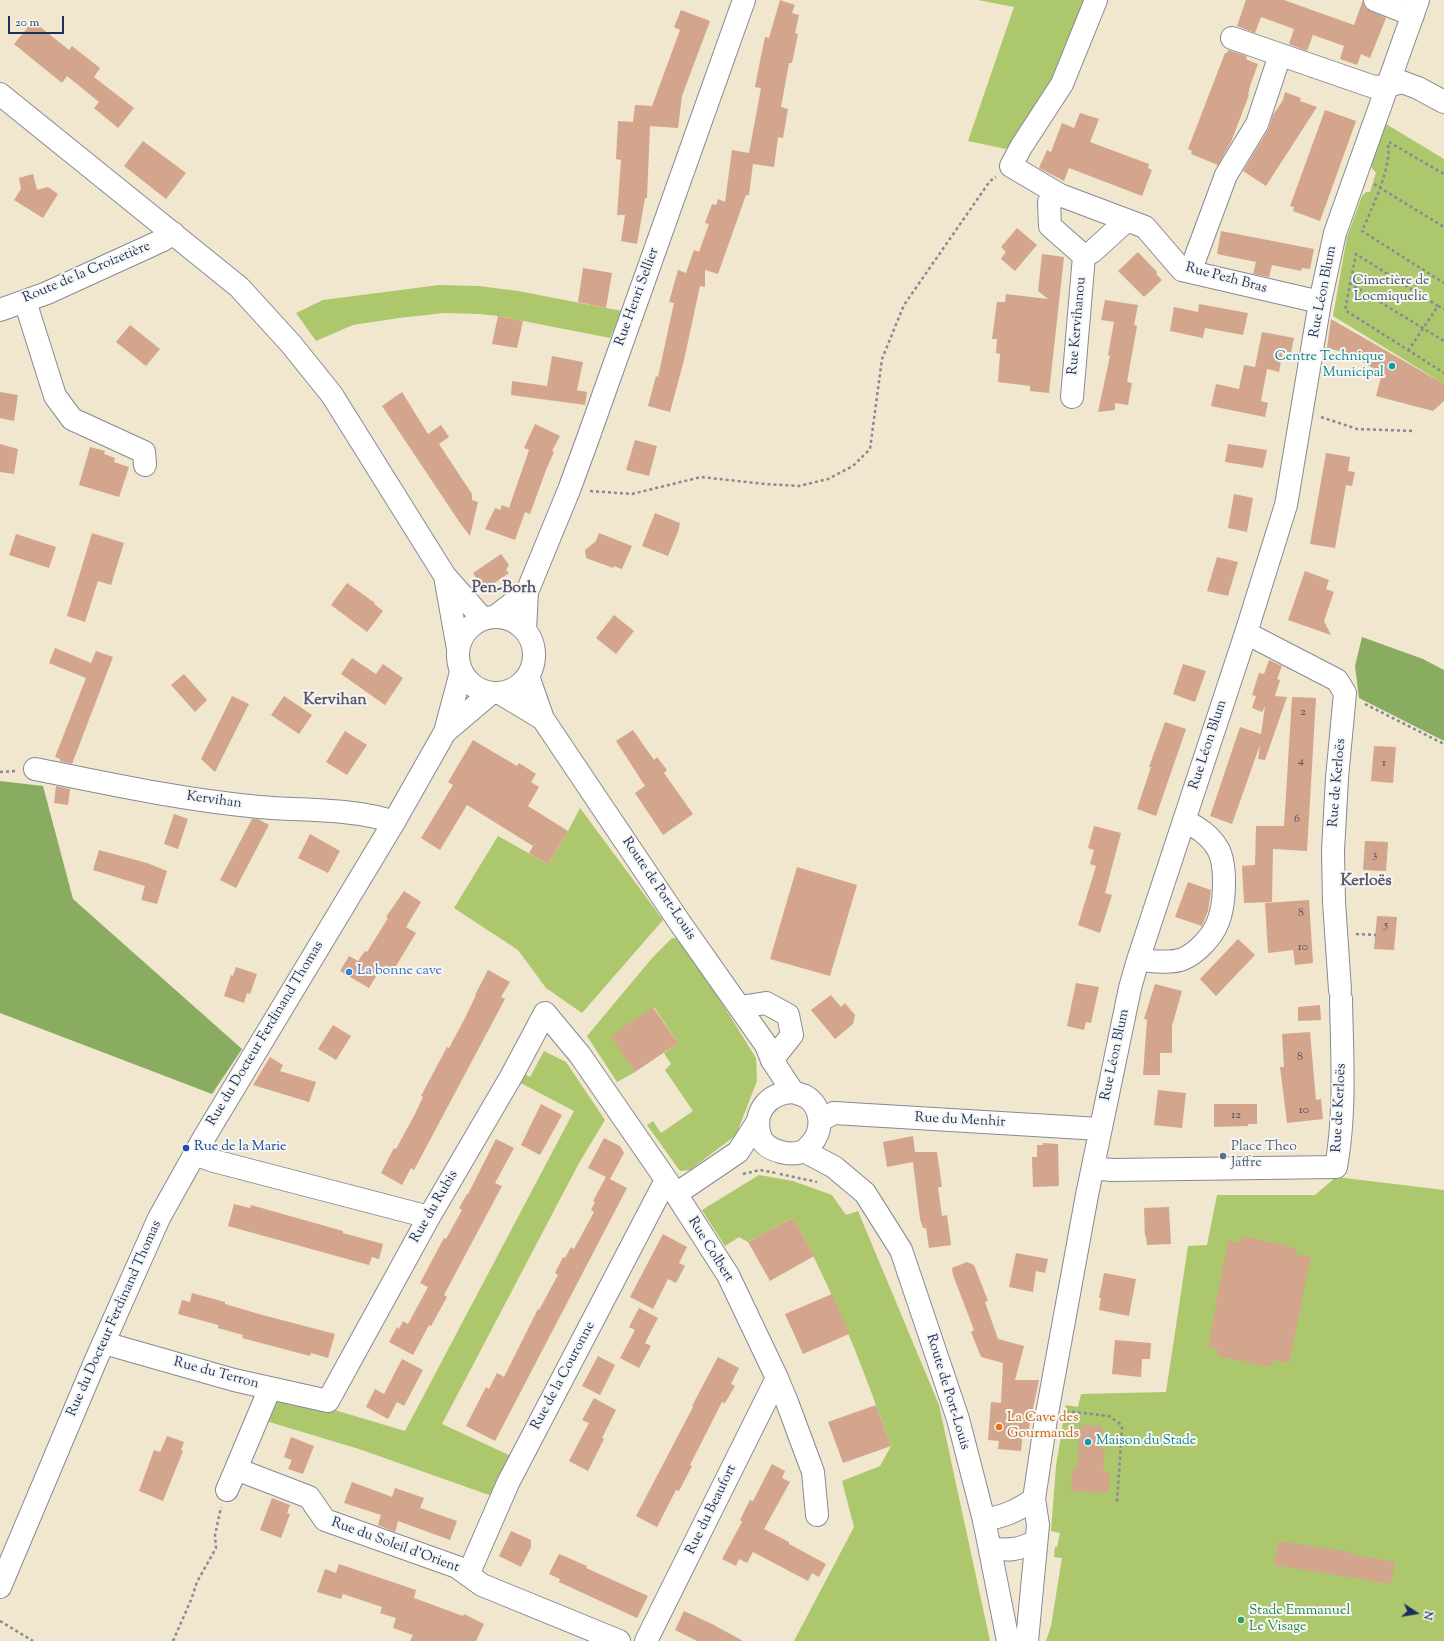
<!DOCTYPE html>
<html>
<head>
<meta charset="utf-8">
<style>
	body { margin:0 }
	#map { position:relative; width:1444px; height:1641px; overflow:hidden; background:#f1e6ce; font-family:"Sorts Mill Goudy",serif }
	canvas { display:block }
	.north { position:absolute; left:1396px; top:1593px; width:40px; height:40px; -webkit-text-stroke:3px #f6f6f2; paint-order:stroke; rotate:102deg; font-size:11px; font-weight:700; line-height:16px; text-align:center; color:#1b2f5e }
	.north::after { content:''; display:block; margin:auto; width:14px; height:18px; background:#1b2f5e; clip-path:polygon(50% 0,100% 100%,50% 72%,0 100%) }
	.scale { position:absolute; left:8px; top:16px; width:56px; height:18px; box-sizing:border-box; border:2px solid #1b2f5e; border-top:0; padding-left:5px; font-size:12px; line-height:14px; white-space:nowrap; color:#1b2f5e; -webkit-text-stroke:3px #f6f6f2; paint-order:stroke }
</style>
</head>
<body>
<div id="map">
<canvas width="1444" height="1641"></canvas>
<div class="north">N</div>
<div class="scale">20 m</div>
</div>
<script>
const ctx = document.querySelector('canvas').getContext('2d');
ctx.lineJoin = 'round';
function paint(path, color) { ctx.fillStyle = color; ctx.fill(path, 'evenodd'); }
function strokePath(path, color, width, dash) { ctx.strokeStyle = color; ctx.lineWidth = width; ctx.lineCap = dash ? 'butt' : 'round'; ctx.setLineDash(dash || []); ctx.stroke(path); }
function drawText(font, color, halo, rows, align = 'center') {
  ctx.font = font + ' "Sorts Mill Goudy",serif'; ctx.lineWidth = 4; ctx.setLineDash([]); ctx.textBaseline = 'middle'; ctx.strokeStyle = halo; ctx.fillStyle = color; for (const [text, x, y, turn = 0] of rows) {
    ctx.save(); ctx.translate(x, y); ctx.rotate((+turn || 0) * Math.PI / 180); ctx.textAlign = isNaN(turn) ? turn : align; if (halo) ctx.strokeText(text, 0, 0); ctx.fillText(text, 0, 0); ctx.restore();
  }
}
paint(new Path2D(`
	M978,0H1090L1041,111L1006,149L968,141L1014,7Z
	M1386,124L1444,159V384L1333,316L1347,237L1362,196L1366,192H1370L1376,173L1372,168L1371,165Z
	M439,285L479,286L518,291L622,311L610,338L498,316L479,314L444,313L399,318L353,325L316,341L296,313L323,300Z
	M580,808L663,920L582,1013L546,988L518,950L454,908L498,836L548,864L568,831Z
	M672,938L682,939L756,1058L757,1081L736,1135L690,1170L680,1171L647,1125L653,1121L661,1133L693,1111L665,1070L671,1064L664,1053L678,1043L654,1007L612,1036L635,1072L617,1082L587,1036L653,957Z
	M544,1051L566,1062L605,1120L579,1163L442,1424L511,1456L492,1496L359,1449L266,1421L274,1401L291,1397L405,1431L574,1111L513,1079L517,1070L530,1077Z
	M759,1175L793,1181L832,1195L846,1215L858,1211L939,1405L990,1641H794L854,1527L842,1481L880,1466L891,1446C863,1368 834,1291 793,1218L748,1242L739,1237L725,1246L702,1210Z
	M1336,1177L1444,1190V1641H1046L1051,1626L1062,1558L1054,1557L1055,1547H1057L1060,1533L1051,1531L1056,1466L1066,1405L1078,1407L1081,1394L1166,1392L1188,1246L1207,1245L1217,1195H1315Z`), '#adc76d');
paint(new Path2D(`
	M1362,637L1423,659L1444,670V741L1359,698L1355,666Z
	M0,781L43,786L73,899L242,1049L212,1094L0,1013Z`), '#8aac60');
paint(new Path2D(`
	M780,0L795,5L792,13L799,15L795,33L798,34L792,63H789L781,107L788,109L783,138L778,137L774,167L753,164L749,195H746L718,274L705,270V287L700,286L684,360L670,412L648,406L656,376L658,377L674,303L669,302L678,270L686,273L694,250L699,252L709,224L705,223L712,204L716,205L718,199L725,202L732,150L749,153L761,88L755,87L761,56L765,37L769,38Z
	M1246,0H1284L1354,25L1363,0L1365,8L1386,18L1370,58L1361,54L1357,65L1340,59L1344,46L1313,35L1307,51L1289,44L1294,29L1261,17L1255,33L1237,26Z
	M681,10L710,21L682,96L678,128L650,126L647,198H645L637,244L621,241L625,215H617L621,160L616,159L618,121L633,122L635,105L652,106L680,30L674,27Z
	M33,21L69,50L72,46L100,68L94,77L134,108L118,128L94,108L99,102L67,76L62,83L14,44Z
	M1228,50L1247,56L1246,59L1250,61L1258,64L1250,86L1248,95H1249L1231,142L1218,165L1191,154L1192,151L1188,149L1225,53H1227Z
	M1285,92L1301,98L1300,101L1317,107L1266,186L1243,171L1268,130L1273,115L1283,100Z
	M1325,110L1356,121L1320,221L1293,211L1294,207L1290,206Z
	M1080,113L1099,119L1090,142L1149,164L1148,168L1152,170L1142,196L1069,168L1064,181L1039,168L1047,150L1051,152L1062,123L1074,128Z
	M143,141L186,173L166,199L124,166Z
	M33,174L37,190L48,187L58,194L43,218L14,200L21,189L19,178Z
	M1017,228L1037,245L1015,271L1001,259L1006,252L1001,247Z
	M1221,231L1314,249L1310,269L1302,268L1301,271L1272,265L1269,277L1253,274L1256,262L1217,254Z
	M1138,252L1157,272L1156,274L1162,280L1144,297L1118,271Z
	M1042,254L1064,257L1049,393L1030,391V386L998,382L1000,354L996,353L997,339H992L997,302H1005L1006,294L1048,299L1038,291Z
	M583,268L612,273L606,308L578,302Z
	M1105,300L1138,305L1134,325L1137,326L1127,382L1132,383L1128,405L1115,403V410L1098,412L1110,356L1108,355L1114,322L1101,320Z
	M1199,304L1248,313L1243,335L1205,328L1203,338L1170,331L1174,307L1198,312Z
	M498,316L523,321L517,348L492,344Z
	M1331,319L1444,384V401L1433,411L1376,396L1382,373L1347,353L1327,348Z
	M130,325L160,349L146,366L116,342Z
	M1262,332L1294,338L1291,353L1283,351L1279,372L1267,369L1261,401L1268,403L1265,417L1211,406L1216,384L1239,389L1244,365L1255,367Z
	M552,356L583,362L577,390L571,389L587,392L585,405L511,395L512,381L547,386Z
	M0,392L18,395L14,421L0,418Z
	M402,392L428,434L441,425L449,437L439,444L472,494V500L478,502L470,536L460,523L382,406Z
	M535,424L560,436L552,451L554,452L546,470L530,514L525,512L515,540L485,529L495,508L500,510L502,505L509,508L529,450L524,448Z
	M635,440L657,446L649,476L626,470Z
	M0,444L18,449L14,474L0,472Z
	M1228,444L1267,450L1263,468L1225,462Z
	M90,447L105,451L104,454L115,458L114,462L129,467L119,497L79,485Z
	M1326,453L1350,457L1348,471L1355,472L1352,486L1346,485L1335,548L1310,544Z
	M1234,494L1253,498L1247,532L1228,528Z
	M655,513L680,523L678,532L668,556L642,546Z
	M92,533L124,543L111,585L98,581L85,622L67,616Z
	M599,533L632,546L622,569L614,566L613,568L586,558L585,550L596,541Z
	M16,534L56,547L49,568L9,555Z
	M501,554L509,565L506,570L509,573L484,590L473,573Z
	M1217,557L1238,562L1228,596L1207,591Z
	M1305,571L1329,580L1326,589L1334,592L1324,621L1331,635L1288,620Z
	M347,583L375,603L374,604L383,611L367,632L331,605Z
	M614,615L634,631L616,654L596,638Z
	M55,648L91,663L96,651L113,657L72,764L60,761V759L55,757L86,678L49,663Z
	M352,658L376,674L383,664L403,678L385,705L341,674Z
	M1269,660L1282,666L1277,679L1280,680L1275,696L1287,697L1265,760L1258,759L1260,745L1232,824L1210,816L1240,727L1261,734L1265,706L1262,712L1252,708L1256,696L1252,695L1259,673L1264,674Z
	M1183,664L1206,671L1195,702L1173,694Z
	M184,674L207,700L195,712L171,685Z
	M232,696L249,704L215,772L201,759Z
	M284,696L312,715L299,734L271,715Z
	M1292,697L1316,698L1307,851L1273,849L1272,902L1244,903L1242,866L1255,865L1256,826H1284Z
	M1165,722L1186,729L1156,816L1137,809L1151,767H1149Z
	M633,730L654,760L657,757L667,770L664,773L693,814L663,835L635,793L645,786L616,741Z
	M345,731L367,745L347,775L326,762Z
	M473,740L517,766L519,763L536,774L531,782L539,787L528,806L568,831L548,864L529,853L533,846L467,805L440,850L421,838L453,785L448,782Z
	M1374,746L1396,747L1393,783L1371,781Z
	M56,786L70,789L68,805L54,803Z
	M174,814L188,819L178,849L164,844Z
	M252,819H258L269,825L236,888L220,880Z
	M1094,826L1121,833L1105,893L1112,895L1100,933L1078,925L1096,866L1090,864L1094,850L1088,848Z
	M310,834L340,851L328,873L298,858Z
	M1365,841L1388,842L1386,871L1363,870Z
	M99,850L147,863L167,871L157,904L141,900L145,886L93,870Z
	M797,867L857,885L830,976L770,959Z
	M1188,882L1211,890L1208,911L1202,926L1175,917Z
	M404,891L421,902L406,927L416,933L390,976L381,971L379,974L378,973L369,988L340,971L349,956L358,961L365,951L367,952L388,918L386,917Z
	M1309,900L1313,963L1295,965L1293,950L1268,953L1265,903Z
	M1377,916L1397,917L1394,950L1374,949Z
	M1238,939L1255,955L1216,996L1200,979Z
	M236,967L257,974L250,994L247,993L244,1003L224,996L231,975L233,976Z
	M488,970L510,982L501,997L505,999L414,1170L411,1168L402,1185L381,1173L394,1148L396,1149L415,1114L423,1097L421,1096L447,1047L449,1048L465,1018L476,995H475Z
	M1076,983L1099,987L1091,1023L1086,1022L1084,1030L1067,1026Z
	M1155,984L1182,991L1172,1026V1053H1160V1075H1143L1147,1020L1144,1019Z
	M831,995L841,1007L845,1003L855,1015L853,1024L835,1039L811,1010Z
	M1320,1005L1321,1020L1298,1021V1007Z
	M653,1007L678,1043L635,1072L611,1036Z
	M333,1025L351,1036L336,1060L318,1049Z
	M1310,1032L1316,1100L1321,1099L1323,1119L1287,1123L1280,1067H1284L1282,1034Z
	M270,1057L283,1065L280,1071L316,1082L309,1102L253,1085Z
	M1158,1090L1186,1093L1182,1128L1154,1125Z
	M541,1104L562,1115L540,1155L521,1145Z
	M1214,1104H1257V1124H1248V1126L1214,1127Z
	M913,1136L915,1152H937L942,1187H938L942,1216L947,1215L951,1245L929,1248L926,1228H923L920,1219L913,1162L887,1167L883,1142Z
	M604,1138L620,1146L624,1153L610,1179L588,1168Z
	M496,1139L514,1148L495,1183L502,1186L444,1295L447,1297L431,1326L429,1325L413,1355L389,1342L397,1327L399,1329L403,1321L408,1324L428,1287L420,1283L444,1238L446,1239L462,1210L459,1208L467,1194H468Z
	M1043,1143L1058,1144L1059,1186L1033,1187L1032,1157H1037V1145H1043Z
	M606,1177L627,1188L495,1441L466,1426L486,1387L489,1389L497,1373L504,1377L538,1309L539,1310L558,1275L555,1273L563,1257L565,1258L571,1247L574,1249L594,1212L591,1210L595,1202L593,1201Z
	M234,1204L250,1208L251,1205L343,1231V1233L383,1244L379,1259L372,1257L369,1265L228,1226Z
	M1169,1207L1171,1244L1147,1245L1146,1236L1145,1237L1144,1208Z
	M793,1218L814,1256L770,1281L748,1242Z
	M663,1234L687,1247L679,1263L685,1266L676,1283L668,1279L653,1309L630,1297Z
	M1241,1236L1296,1248L1295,1254L1311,1257L1289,1363L1273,1360L1272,1367L1217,1356L1218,1349L1208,1346L1228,1241L1240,1243Z
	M1016,1253L1048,1259L1045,1273L1036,1271L1033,1292L1009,1287Z
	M967,1262L974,1265L988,1301L985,1302L998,1339L1024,1346L1015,1380H1039L1028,1433L1023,1432L1021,1451L998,1449L999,1441L988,1440L991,1402L1001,1403L1003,1363L981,1357L971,1332L974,1330L953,1275L952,1268Z
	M1104,1273L1136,1279L1129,1316L1099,1310L1101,1298H1099Z
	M192,1293L225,1302V1304L259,1314L335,1334L328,1358L311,1353L310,1356L242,1338L243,1335L218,1328V1325L178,1314L182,1300L190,1302Z
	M832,1294L849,1334L803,1354L785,1314Z
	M639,1308L658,1318L645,1343L651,1346L639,1368L620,1358L635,1330L629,1327Z
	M1115,1340L1151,1343L1150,1359H1142L1141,1377L1112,1374Z
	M598,1356L615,1365L600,1395L582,1386Z
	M718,1357L739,1368L731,1384L735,1386L725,1403L722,1402L690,1465L692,1466L679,1491L676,1490L657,1527L636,1516L693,1407L692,1406Z
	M402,1359L423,1370L404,1406L397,1402L388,1419L366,1407L375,1389L384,1394Z
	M594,1398L616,1410L602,1438L604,1439L588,1471L569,1461L589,1423L582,1420Z
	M876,1405L891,1446L843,1463L828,1422Z
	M1080,1425L1103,1426L1100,1448L1105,1449L1103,1472L1110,1473L1109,1493L1071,1491L1072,1470H1077Z
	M167,1436L184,1442L181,1450L183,1451L163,1501L139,1491L154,1450L160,1452Z
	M291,1437L314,1446L303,1474L288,1469L292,1460L284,1457Z
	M772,1464L785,1471L782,1478L790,1482L764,1529L789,1542V1544L826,1564L819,1577L812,1573L808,1581L753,1552L747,1563L739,1559L736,1566L722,1559L742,1522L740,1520L750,1500L753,1501Z
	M352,1482L392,1497L395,1488L424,1498L420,1508L457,1521L450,1540L398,1521L395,1532L378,1525L381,1515L344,1503Z
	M272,1498L290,1505L287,1513L290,1514L281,1538L260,1530Z
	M511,1531L531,1540V1547L521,1567L499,1556Z
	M1279,1541L1350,1552V1554L1395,1562L1391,1584L1274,1565Z
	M559,1554L587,1566L586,1568L648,1596L637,1618L559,1582L560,1579L549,1574Z
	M339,1564L416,1590L414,1598L463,1616L464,1614L484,1624L476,1641H410L413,1635L393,1628L396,1618L380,1613L382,1607L343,1594L341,1599L317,1592L325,1569L336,1573Z
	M684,1611L712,1624L743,1641H697L675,1630Z`), '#d3a58c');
const minor = new Path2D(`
	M1375,0L1413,15
	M1232,38L1374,87L1388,86L1402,82L1418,88L1444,102
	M1060,195L1011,166L1021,147L1062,84L1096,0
	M1126,221L1092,252L1084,256L1050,226L1049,202L1060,195L1145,227L1182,270L1320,302
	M1190,272L1226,175L1257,124L1280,55
	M25,301L55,396L72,419L144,452L145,465
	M0,310L47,293L163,240L173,233
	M1072,397L1084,256
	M495,617L527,592
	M525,630L527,592L569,490L587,441L744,0
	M1246,633L1331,677L1337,680L1345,693L1337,778L1333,851L1334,902L1340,990
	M445,732L491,693
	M35,769C109,784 183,800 259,807C302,811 353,808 394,822
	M1138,960C1152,961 1170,964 1183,959C1197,953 1213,936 1218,922C1225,905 1227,865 1218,849C1210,835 1198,828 1184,820
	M740,1007L766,1003L788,1015L792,1035L772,1060
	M821,1120L834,1113L1100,1129
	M194,1154L214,1161L429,1217
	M1093,1168L1112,1170L1336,1167C1346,1112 1342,1054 1341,999
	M676,1194L738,1152L758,1121
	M104,1343L234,1380L328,1401L429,1217L512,1075L545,1013L580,1055L676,1194L728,1275L777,1378L787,1402L813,1472L817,1515
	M270,1388L236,1469L309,1497L325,1520L457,1567L482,1585L619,1641
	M227,1490L236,1469
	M984,1520C1005,1516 1017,1511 1034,1499
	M990,1548C1009,1551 1019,1550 1036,1541
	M468,1575L508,1483L666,1180
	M0,1587L95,1362L159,1218L202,1141L394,822L445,732L461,672
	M646,1641L777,1378
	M1027,1641L1038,1525L1034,1499L1046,1419L1087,1195L1130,988L1138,960L1246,633L1286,505L1320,302L1335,233L1418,0`);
const major = new Path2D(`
	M0,94L239,287L291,344L332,395L445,576L483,619
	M445,576L458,649
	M458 655a38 38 0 1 1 76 0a38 38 0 1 1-76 0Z
	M528,676L543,719L678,920L766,1045L772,1060L793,1092
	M500,693L543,719
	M793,1092C797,1093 801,1095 805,1096C822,1106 824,1130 811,1144C809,1146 807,1149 805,1150C793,1158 766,1151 761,1138C751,1113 768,1093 793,1092Z
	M804,1151L834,1167L865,1193L901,1250L958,1419L984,1520L1008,1641`);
strokePath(minor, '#868a96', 24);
strokePath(major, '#868a96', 24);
strokePath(new Path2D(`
	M1389,142L1444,174
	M1388,145C1392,167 1371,210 1362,231L1444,283
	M1374,184L1444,227
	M1349,283L1444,341
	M1438,306L1444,309
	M1408,351L1438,306L1356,254L1345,310L1444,373
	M1321,417L1357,429L1413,431
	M590,491L632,494L701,477L765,484L799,486L828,479L853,466L870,449L882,359L904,305L990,181L996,177
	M1365,704L1444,744
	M0,772L16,771
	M1356,934L1376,935
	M743,1174L760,1170L776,1173
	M780,1174L817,1182
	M1066,1411L1109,1416L1119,1423L1122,1428L1117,1502
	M0,1621L33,1641
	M173,1641L191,1600L197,1582L216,1548L215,1535L221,1507`), '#868a96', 2.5, [3, 3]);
strokePath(minor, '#fff', 22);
strokePath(major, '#fff', 22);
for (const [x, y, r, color] of [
	[1392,366,4,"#0f9aa8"],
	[349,972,4,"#3f7fe0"],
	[186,1148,4,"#1a4fb4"],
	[1223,1156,4,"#5c6f8a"],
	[999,1427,4,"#e8710a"],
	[1088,1442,4,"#0f9aa8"],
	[1241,1620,4,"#2e9e5b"]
]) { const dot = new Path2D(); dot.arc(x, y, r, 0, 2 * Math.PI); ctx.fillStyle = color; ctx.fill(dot); strokePath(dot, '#f6f6f2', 1.5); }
drawText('12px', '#494c6a', null, [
	["2",1303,713],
	["4",1301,762],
	["1",1384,764],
	["6",1297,820],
	["3",1375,856],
	["8",1301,914],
	["5",1386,926],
	["10",1303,948],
	["8",1300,1058],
	["10",1304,1111],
	["12",1236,1116]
]);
drawText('14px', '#1b2f5e', '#f6f6f2', [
	["Route de la Croizetière",87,273,-23],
	["Rue Pezh Bras",1226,279,15],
	["Rue Léon Blum",1324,292,-79],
	["Rue Henri Sellier",638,297,-70],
	["Rue Kervihanou",1078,326,-85],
	["Rue Léon Blum",1209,745,-72],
	["Rue de Kerloës",1338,783,-85],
	["Kervihan",214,801,8],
	["Route de Port-Louis",658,889,56],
	["Rue du Docteur Ferdinand Thomas",266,1034,-59],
	["Rue Léon Blum",1116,1055,-78],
	["Rue de Kerloës",1340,1108,-87],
	["Rue du Menhir",960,1121,3],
	["Rue du Rubis",435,1207,-60],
	["Rue Colbert",710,1250,58],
	["Rue du Docteur Ferdinand Thomas",115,1319,-66],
	["Rue du Terron",216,1374,15],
	["Rue de la Couronne",564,1376,-62],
	["Route de Port-Louis",947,1392,73],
	["Rue du Beaufort",712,1510,-64],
	["Rue du Soleil d'Orient",395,1546,20]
]);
drawText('14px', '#405562', '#f6f6f2', [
	["Cimetière de",1391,282],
	["Locmiquelic",1391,298]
]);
drawText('14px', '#0d838f', '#f6f6f2', [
	["Centre Technique",1384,358],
	["Municipal",1384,374],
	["Maison du Stade",1096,1442,"left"]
], 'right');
drawText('14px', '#366cbe', '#f6f6f2', [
	["La bonne cave",357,972]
], 'left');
drawText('14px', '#164399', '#f6f6f2', [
	["Rue de la Marie",194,1148]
], 'left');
drawText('14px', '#4e5e75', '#f6f6f2', [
	["Place Theo",1231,1148],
	["Jaffre",1231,1164]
], 'left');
drawText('14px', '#c56008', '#f6f6f2', [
	["La Cave des",1007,1419],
	["Gourmands",1007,1435]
], 'left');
drawText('14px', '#27864d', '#f6f6f2', [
	["Stade Emmanuel",1249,1612],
	["Le Visage",1249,1628]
], 'left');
drawText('bold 16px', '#5b586e', '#f6f6f2', [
	["Pen-Borh",504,589],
	["Kervihan",335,701],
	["Kerloës",1366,882]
]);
</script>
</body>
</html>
